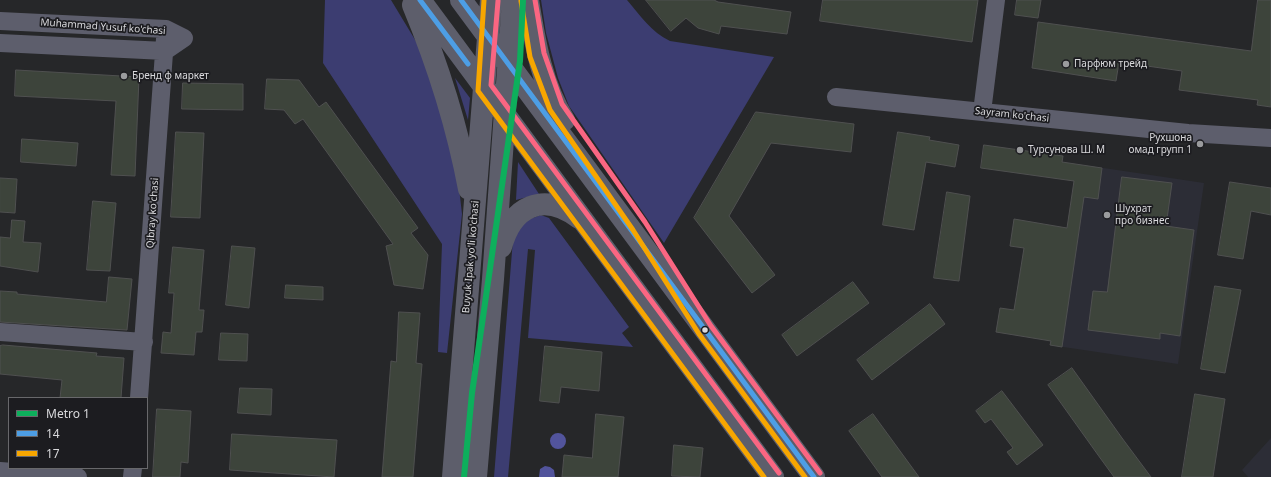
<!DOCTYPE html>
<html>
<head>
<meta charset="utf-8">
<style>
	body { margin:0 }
	#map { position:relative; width:1271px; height:477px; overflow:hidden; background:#262729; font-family:"Noto Sans",sans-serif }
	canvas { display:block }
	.legend { position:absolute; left:8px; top:397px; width:140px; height:72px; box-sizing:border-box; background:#1c1c20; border:1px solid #68686b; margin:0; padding:5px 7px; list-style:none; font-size:12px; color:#d9d9dc }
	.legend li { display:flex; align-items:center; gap:8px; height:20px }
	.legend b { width:20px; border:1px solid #68686b }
</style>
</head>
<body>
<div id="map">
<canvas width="1271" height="477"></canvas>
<ul class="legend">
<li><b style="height:5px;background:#0daf5c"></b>Metro 1</li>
<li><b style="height:5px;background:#4d9ee5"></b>14</li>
<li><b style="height:5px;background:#f7a600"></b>17</li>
</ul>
</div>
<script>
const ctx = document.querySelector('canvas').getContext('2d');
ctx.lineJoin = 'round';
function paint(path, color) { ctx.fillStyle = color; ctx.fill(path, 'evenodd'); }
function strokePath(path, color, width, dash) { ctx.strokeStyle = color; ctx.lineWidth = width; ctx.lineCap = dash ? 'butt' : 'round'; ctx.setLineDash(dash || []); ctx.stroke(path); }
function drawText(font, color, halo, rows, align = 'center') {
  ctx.font = font + ' "Noto Sans",sans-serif'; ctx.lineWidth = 3.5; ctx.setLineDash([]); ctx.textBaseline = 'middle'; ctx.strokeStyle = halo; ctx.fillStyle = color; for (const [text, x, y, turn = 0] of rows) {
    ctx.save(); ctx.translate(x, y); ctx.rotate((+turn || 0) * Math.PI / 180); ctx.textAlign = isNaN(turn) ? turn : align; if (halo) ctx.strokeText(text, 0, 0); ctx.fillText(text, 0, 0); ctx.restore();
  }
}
paint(new Path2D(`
	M1077,164L1204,183L1178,364L1050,345Z
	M1271,438V477H1248L1242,470Z`), '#2c2d36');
paint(new Path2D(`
	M325,0H391L417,43L430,72L458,179L462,214L447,353L438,352L442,244L323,63Z
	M541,0H627C640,15 651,32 670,41L774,57L664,243L569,106L558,78L546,33Z
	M455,78L470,98L468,120Z
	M518,162L539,194L516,200Z
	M541,215L549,218L629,327L622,333L633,347L528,338L535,250L528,249L508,477H494L513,239L524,221Z`), '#3c3d71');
paint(new Path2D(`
	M550 441a8 8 0 1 1 16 0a8 8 0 1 1-16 0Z
	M545,466L550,467L554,470L555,477H539L540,469Z`), '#52549c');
const building = new Path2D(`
	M646,0H714L718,2L791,12L787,34L721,26L719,34L698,28L686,18L671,31Z
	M823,0H978L972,42L820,21Z
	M1017,0H1041L1038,18L1015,15Z
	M1258,0H1271V107L1257,105L1258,100L1179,90L1182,71L1119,62L1116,81L1032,68L1038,22L1251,51Z
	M16,70L139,77L135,176L111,175L116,101L15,96Z
	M267,79L299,80L319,107L326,102L418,228L411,233L428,255L423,289L394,285L386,246L393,244L303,119L295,124L284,110L265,109Z
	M183,83L243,84V110L182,109Z
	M756,112L854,124L851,152L771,143L729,216L775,275L752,293L694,218Z
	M176,132L204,133L200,218L171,217Z
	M898,132L930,137L929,140L959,145L955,167L926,162L914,230L883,225Z
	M22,139L78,143L76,166L21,162Z
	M984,145L1063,156L1062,162L1102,168L1098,199L1084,197L1062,347L1050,345L1051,341L996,332L1000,308L1014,310L1024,248L1010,246L1014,219L1067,228L1074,181L981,168Z
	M1122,177L1172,183L1166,226L1194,230L1180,336L1160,333V339L1088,330L1093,291L1107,292Z
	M0,178L17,179L15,213L0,212Z
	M1230,182L1271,188V215L1251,211L1243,259L1218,255Z
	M947,192L970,196L959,281L934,278Z
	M93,201L116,203L110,271L87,270Z
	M12,220L25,221L23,242L41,243L38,272L0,266V237L10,238Z
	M232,246L255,248L249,308L226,305Z
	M173,247L204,250L199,310H204L202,332H196L194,355L161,353L163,332L171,333L174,293H169Z
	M109,277L132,279L127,330L0,322V291L17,292V294L106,302Z
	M853,282L869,303L797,356L782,335Z
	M286,285L323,287V300L285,298Z
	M1215,286L1241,290L1225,373L1201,369Z
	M930,304L945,324L872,380L857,360Z
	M399,312L420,313L416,363L422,364L413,477H382L391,361L396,362Z
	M221,333L248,334L247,361L219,360Z
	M3,345L97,353L96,356L124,358L121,398H60L62,380L0,374V346Z
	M545,346L602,352L599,391L561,387L559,403L540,401Z
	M1072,368L1122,438L1151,477H1114L1098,455L1048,385Z
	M240,388L272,389L271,415L238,413Z
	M1002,391L1043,445L1017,465L1007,452L1013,448L991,419L985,423L976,411Z
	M1195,394L1225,399L1213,477H1182Z
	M157,409L191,411L188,463L181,462L180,477H153Z
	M596,414L624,417L618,477H562L564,455L592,458Z
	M873,414L919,477H882L849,431Z
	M232,434L337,440L334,477L230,470Z
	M674,445L703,448L700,477L672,476Z`);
paint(building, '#3d443b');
strokePath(building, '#4f5050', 1);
strokePath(new Path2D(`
	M0,21L166,29L184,38L165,51L0,43
	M836,97L1188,133L1271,138
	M982,112L996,0
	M0,332L144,342
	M139,398L165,39
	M0,471L78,477
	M132,477L133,468`), '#5d5e6c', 18);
strokePath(new Path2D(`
	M420,0L773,477
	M461,0L814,477
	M528,0C535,42 541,83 564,120
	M413,5C438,65 457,125 469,189
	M501,247C512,206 543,191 579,218
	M453,477L491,0
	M476,477L493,279L513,0`), '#5d5e6b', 22);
strokePath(new Path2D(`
	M420,0L468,64
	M461,0L814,477`), '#4d9ee5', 5);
strokePath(new Path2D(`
	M484,0L478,91L764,477
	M521,1L530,57L550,110L633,230L699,334L805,477`), '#f7a600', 5);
strokePath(new Path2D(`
	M535,0L544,53L562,104L645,222L711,326L820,473
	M498,1L491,85L779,473`), '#fa6682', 5);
strokePath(new Path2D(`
	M464,477L472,393L520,61L523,0`), '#0daf5c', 6);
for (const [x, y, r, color] of [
	[1066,64,4,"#9a9b9d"],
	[124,76,4,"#9a9b9d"],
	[1200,144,4,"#9a9b9d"],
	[1020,150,4,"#9a9b9d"],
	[1107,215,4,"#9a9b9d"],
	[705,330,3.5,"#d9d9dc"]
]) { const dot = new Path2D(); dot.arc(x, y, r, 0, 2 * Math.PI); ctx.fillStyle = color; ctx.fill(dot); strokePath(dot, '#1c1c20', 1.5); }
drawText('10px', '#d9d9dc', '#1c1c20', [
	["Muhammad Yusuf ko'chasi",103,27,4],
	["Sayram ko'chasi",1012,115,6],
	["Qibray ko'chasi",153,213,-86],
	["Buyuk Ipak yo'li ko'chasi",471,257,-85]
]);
drawText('10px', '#d9d9dc', '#1c1c20', [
	["Парфюм трейд",1074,64],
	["Бренд ф маркет",132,76],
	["Рухшона",1192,138,"right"],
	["омад групп 1",1192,150,"right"],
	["Турсунова Ш. М",1028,150],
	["Шухрат",1115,209],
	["про бизнес",1115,221]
], 'left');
</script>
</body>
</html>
